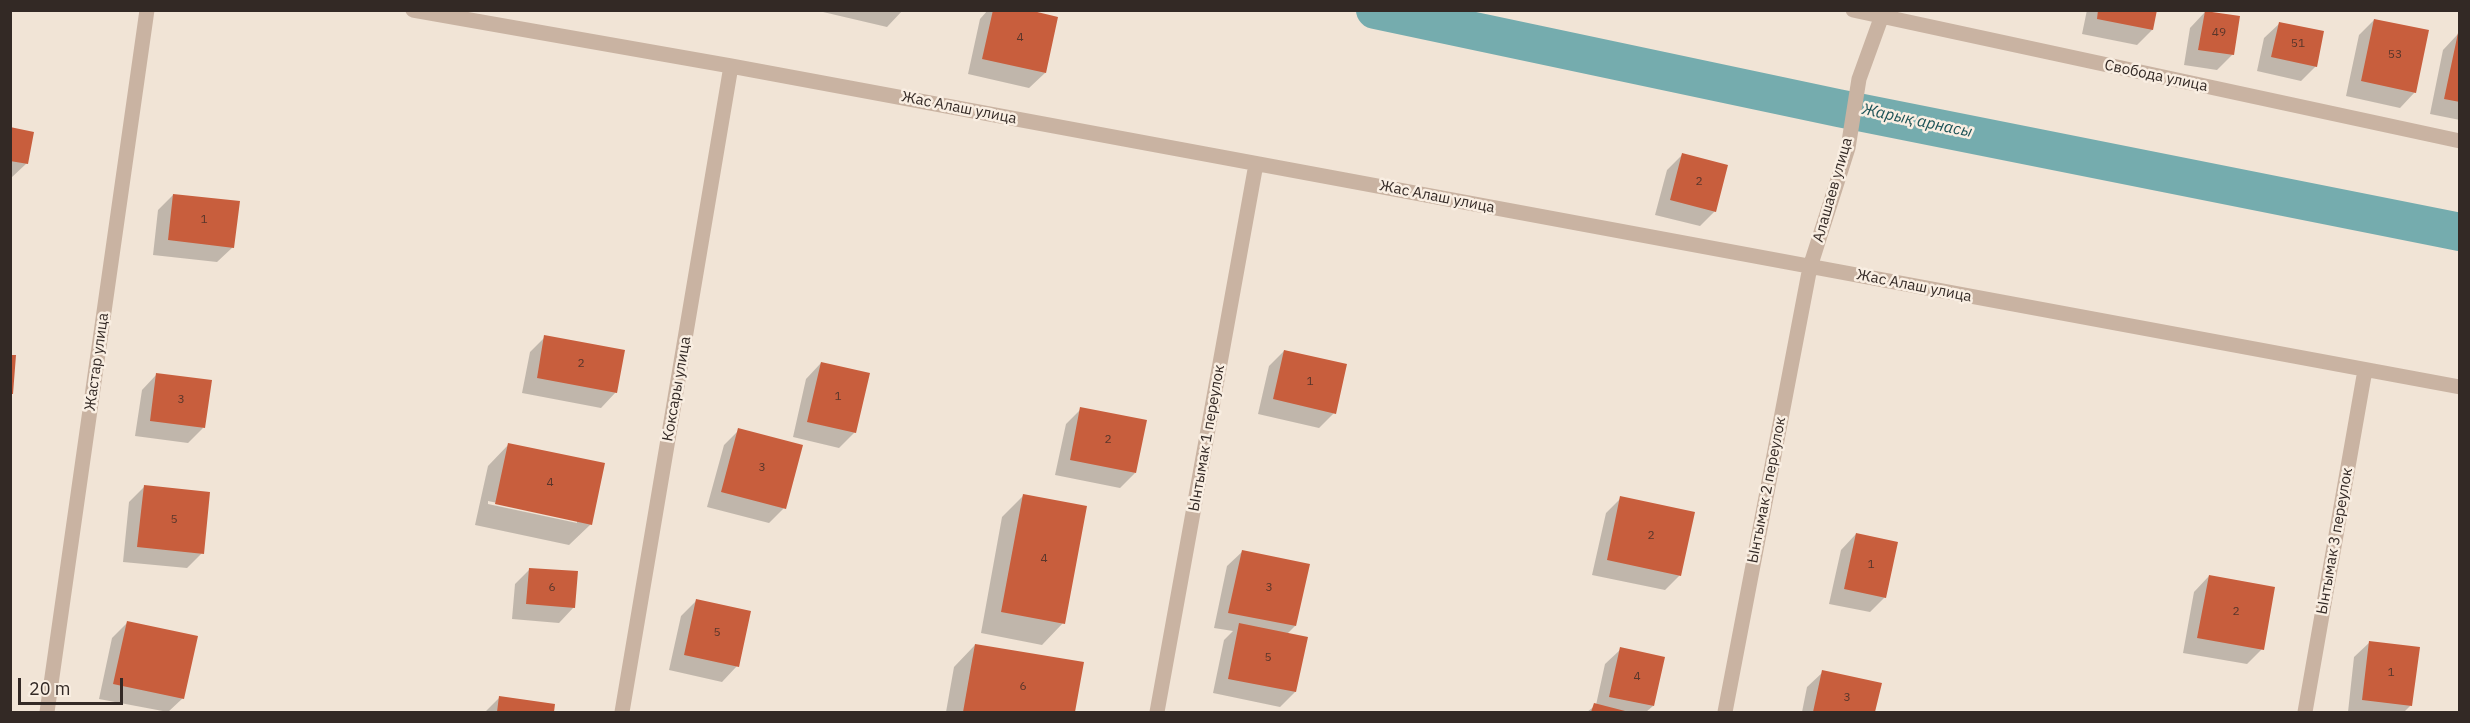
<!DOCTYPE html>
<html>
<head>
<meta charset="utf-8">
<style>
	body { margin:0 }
	#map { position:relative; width:2470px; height:723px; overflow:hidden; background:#f1e4d6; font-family:"IBM Plex Sans",sans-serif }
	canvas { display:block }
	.frame { position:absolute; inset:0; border:12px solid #332925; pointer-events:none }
	.scale { position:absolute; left:18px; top:678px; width:105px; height:27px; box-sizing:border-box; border:3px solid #332925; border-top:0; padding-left:8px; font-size:18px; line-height:21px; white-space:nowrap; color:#332925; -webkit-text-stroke:4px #f9eee2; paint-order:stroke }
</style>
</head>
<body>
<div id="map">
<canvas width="2470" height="723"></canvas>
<div class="frame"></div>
<div class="scale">20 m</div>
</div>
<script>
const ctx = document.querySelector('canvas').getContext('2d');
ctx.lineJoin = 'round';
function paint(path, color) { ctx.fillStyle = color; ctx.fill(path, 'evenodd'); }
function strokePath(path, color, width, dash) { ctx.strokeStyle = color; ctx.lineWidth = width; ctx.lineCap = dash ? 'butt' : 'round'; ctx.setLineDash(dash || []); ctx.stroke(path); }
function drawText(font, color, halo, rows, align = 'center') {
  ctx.font = font + ' "IBM Plex Sans",sans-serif'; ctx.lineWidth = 5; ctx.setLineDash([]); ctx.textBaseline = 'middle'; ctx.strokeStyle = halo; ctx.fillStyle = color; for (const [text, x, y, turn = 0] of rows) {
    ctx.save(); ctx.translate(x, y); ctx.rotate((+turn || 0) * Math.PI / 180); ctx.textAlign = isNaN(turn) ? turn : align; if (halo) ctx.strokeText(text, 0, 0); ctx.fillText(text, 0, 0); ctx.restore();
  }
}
paint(new Path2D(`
	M823,10H903L887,27L823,12Z
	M988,10H1023L1045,73L1029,88L968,74L980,19Z
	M2087,10H2156L2152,30L2137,45L2082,34Z
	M2205,12L2233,54L2217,70L2184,65L2190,28Z
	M2374,20L2415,92L2400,108L2346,96L2359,35Z
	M2280,23L2316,66L2301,81L2257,71L2264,38Z
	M2458,34L2460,35V120L2430,114L2443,50Z
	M10,129L27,163L11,178H10Z
	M1682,155L1715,211L1700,226L1655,215L1667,170Z
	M173,195L233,247L217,262L153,255L158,210Z
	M545,337L616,392L601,408L522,393L530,352Z
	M1284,351L1334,413L1319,428L1258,414L1269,366Z
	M821,363L855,432L839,448L793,437L806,379Z
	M157,374L203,428L188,443L135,436L142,390Z
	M1081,409L1135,473L1120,488L1055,475L1066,424Z
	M739,430L784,508L769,523L707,507L724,445Z
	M509,444L591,524L569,545L475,525L488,466ZM488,501L577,520V523L488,504Z
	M144,487L202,553L187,568L123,562L129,502Z
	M1023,496L1063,623L1042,645L981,633L1002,517Z
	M1621,498L1680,575L1665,590L1592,575L1606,513Z
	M1856,534L1885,597L1870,612L1829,604L1841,550Z
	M1243,551L1295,626L1287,634L1295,692L1280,707L1213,693L1224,640L1233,631L1214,628L1227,566Z
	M530,569L574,607L559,623L512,619L515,584Z
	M2209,576L2262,649L2247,664L2183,653L2194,592Z
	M696,601L737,666L722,682L669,670L681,616Z
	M128,622L183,698L168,712L99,699L112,638Z
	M2370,642L2411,705L2404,712H2348L2354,657Z
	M975,645L1082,663L1074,712H946L954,667Z
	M1621,649L1653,706L1646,712H1587L1596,705L1605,664Z
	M1823,672L1880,684L1874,712H1802L1807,687Z
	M500,697L554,705L552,712H485Z`), '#0003');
strokePath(new Path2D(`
	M1375,10L1838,108L2460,232`), '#75acae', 38);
paint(new Path2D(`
	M993,10H1029L1058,17L1046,73L982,59Z
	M2098,10H2157L2153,30L2097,19Z
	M2205,11L2240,16L2234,55L2198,50Z
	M2374,19L2429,30L2416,93L2361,81Z
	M2279,22L2324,31L2317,67L2271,57Z
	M2458,33H2460V102L2444,99Z
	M10,127L34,132L28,164L10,161Z
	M1682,153L1728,165L1716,212L1670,200Z
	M173,194L240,201L234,248L168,240Z
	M544,335L625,350L617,393L537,378Z
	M1284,350L1347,364L1336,414L1273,399Z
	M10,355H16L13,394H10Z
	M821,362L870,373L856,433L807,422Z
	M156,373L212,380L205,428L150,421Z
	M1080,407L1147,420L1136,473L1070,460Z
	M738,428L803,445L786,509L721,492Z
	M508,443L605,463L592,525L495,504Z
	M144,485L210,492L204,554L137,547Z
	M1023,494L1087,506L1065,624L1001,612Z
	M1620,496L1695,512L1681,576L1607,560Z
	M1856,533L1898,542L1886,598L1844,589Z
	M1242,550L1310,564L1296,626L1228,613Z
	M529,568L578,571L575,608L526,604Z
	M2209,575L2275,587L2264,650L2197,638Z
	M696,599L751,611L739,667L684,655Z
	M127,621L198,636L184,699L113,684Z
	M1239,623L1308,637L1296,692L1228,679Z
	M2369,641L2420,647L2412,706L2362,700Z
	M975,644L1084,662L1075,712H963Z
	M1620,647L1665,657L1654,706L1609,697Z
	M1822,670L1882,683L1875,712H1813Z
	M499,696L555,704L554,712H497Z
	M1594,703L1629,712H1591Z`), '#c85e3d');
strokePath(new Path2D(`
	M413,10L731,66L2460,387
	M1853,10L2460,141
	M47,712L147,10
	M622,712L731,66
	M1157,712L1256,164
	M1725,712L1810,267L1848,148L1859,79L1884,10
	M2305,712L2365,370`), '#c9b3a2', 15);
drawText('12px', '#58362b', null, [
	["49",2219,33],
	["4",1020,38],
	["51",2298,44],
	["53",2395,55],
	["2",1699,182],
	["1",204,220],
	["2",581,364],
	["1",1310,382],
	["1",838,397],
	["3",181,400],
	["2",1108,440],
	["3",762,468],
	["4",550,483],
	["5",174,520],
	["2",1651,536],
	["4",1044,559],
	["1",1871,565],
	["6",552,588],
	["3",1269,588],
	["2",2236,612],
	["5",717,633],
	["5",1268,658],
	["1",2391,673],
	["4",1637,677],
	["6",1023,687],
	["3",1847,698]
]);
drawText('15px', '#332925', '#f9eee2', [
	["Свобода улица",2156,76,12],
	["Жас Алаш улица",959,108,11],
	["Алашаев улица",1833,190,-74],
	["Жас Алаш улица",1437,197,11],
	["Жас Алаш улица",1914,286,11],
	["Жастар улица",97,362,-82],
	["Коксары улица",677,389,-80],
	["Ынтымак 1 переулок",1207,438,-80],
	["Ынтымак 2 переулок",1767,490,-79],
	["Ынтымак 3 переулок",2335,541,-80]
]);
drawText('italic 16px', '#1a5155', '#f9eee2', [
	["Жарық арнасы",1917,121,12]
]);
</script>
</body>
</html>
